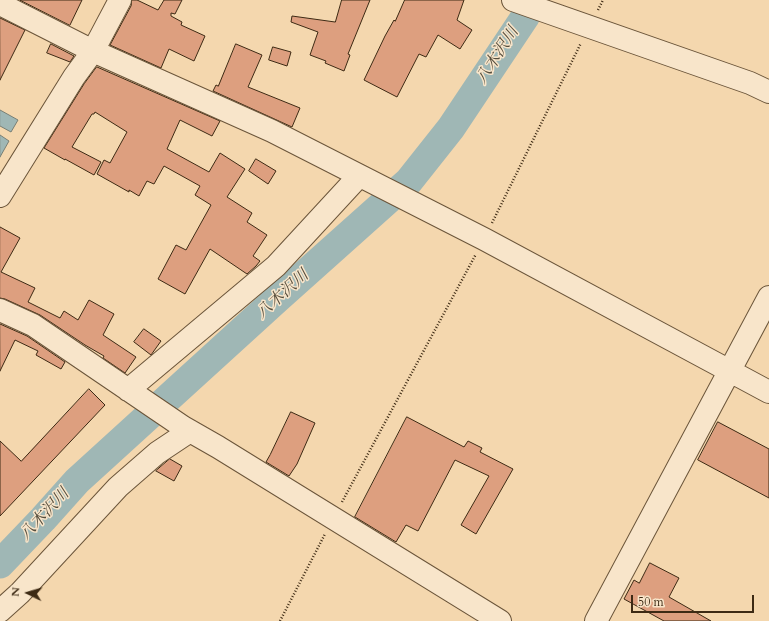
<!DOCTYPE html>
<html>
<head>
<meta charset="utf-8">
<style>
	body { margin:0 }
	#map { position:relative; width:769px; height:621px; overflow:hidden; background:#f4d7ae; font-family:Cardo,serif }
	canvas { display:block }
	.north { position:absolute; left:8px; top:573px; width:40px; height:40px; -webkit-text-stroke:3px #f8e5ca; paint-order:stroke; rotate:275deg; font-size:11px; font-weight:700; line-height:16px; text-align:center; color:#3d2a14 }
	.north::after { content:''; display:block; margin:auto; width:14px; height:18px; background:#3d2a14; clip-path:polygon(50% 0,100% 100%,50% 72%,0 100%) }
	.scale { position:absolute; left:631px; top:595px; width:123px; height:18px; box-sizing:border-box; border:2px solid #3d2a14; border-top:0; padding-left:5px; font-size:12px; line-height:14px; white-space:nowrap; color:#3d2a14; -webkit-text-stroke:3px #f8e5ca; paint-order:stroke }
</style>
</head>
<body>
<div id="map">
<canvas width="769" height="621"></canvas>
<div class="north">N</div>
<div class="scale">50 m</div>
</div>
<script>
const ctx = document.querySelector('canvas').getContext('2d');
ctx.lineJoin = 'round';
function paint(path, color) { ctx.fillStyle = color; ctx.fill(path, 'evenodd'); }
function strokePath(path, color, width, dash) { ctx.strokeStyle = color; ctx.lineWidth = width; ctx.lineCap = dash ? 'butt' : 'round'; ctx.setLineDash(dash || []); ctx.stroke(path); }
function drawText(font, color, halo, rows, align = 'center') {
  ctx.font = font + ' Cardo,"Noto Serif JP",serif'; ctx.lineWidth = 3; ctx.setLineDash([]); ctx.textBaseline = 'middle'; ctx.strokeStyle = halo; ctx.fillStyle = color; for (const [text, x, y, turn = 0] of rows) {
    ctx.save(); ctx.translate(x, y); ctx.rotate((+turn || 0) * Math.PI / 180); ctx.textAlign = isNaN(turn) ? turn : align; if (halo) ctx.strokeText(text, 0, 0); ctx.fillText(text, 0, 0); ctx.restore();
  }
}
const water = new Path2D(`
	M0,110L18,120L11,132L0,126Z
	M0,135L9,141L0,157Z`);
paint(water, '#9fb7b5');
strokePath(water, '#787f75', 1);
strokePath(new Path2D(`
	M0,564L43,519L77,481L278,298L409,181L451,128L525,17L534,0`), '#9fb7b5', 29);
const building = new Path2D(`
	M20,0H82L70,25Z
	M132,0H137L158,10L164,0H182L175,14L171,13V16L182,22L181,25L205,36L194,61L169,49L161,68L110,45L131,6Z
	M342,0H370L348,54L350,55L344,71L325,63L326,61L310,55L318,32L291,22L292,16L335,22Z
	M405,0H464L457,20L472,30L460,49L438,35L426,57L419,54L397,97L364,80L385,36L394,20L395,21Z
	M0,18L25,30L0,80Z
	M51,44L74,56L70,62L47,53Z
	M236,44L262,55L248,87L300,108L292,127L213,91L216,85L218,86Z
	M273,47L291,52L287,66L269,60Z
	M97,67L220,121L212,136L180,120L167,149L209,172L220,153L245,169L227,197L252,213L247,222L267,235L253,256L260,261L256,266L247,274L210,249L185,294L158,279L176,245L186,250L211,205L195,195L200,186L164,166L154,184L147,181L139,196L129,190V192L97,174L104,160L110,163L127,132L95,112L94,114H92L72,147L101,162L94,175L65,159V160L44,148L84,84Z
	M256,159L276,171L268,184L249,171Z
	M0,227L20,238L1,272L35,288L28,302L60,318L64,311L78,320L89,300L114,314L103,335L136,357L125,373L103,358L104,356L85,345L40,315L5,299L0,298Z
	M0,324L27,336L65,362L61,369L36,355L38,351L15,340L0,371Z
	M144,329L161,341L151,355L134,342Z
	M89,389L105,405L0,516V441L21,461Z
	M291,412L315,423L297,464L289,476L266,462L270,455Z
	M407,417L464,447L468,441L482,448L480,452L513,469L476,534L461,525L489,476L455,460L418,531L406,525L396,542L355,517Z
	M718,422L769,449V498L698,460Z
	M170,459L182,466L174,481L156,471Z
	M650,563L679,578L669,597L711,621H664L624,599L634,580L639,583Z`);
paint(building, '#dd9f7f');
strokePath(building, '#3d2a14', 1);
const minor = new Path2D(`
	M513,0L750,83L769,92
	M0,4L93,51L272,131L484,239L769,392
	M0,196L74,77L93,51L120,0
	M0,310L33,325L183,427L218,447L500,621
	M128,390L276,266L359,176
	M0,611L20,593L118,487L157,453L190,431
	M596,621L769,297`);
strokePath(minor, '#6b553a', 24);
strokePath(new Path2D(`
	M598,10L603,0
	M492,223L581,43
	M342,502L476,254
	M280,621L325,534`), '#3d2a14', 2.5, [1, 2]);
strokePath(minor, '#f8e5ca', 22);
drawText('italic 16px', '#564d3c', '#f8e5ca', [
	["八木沢川",498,56,-57],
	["八木沢川",283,295,-42],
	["八木沢川",45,515,-47]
]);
</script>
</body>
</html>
